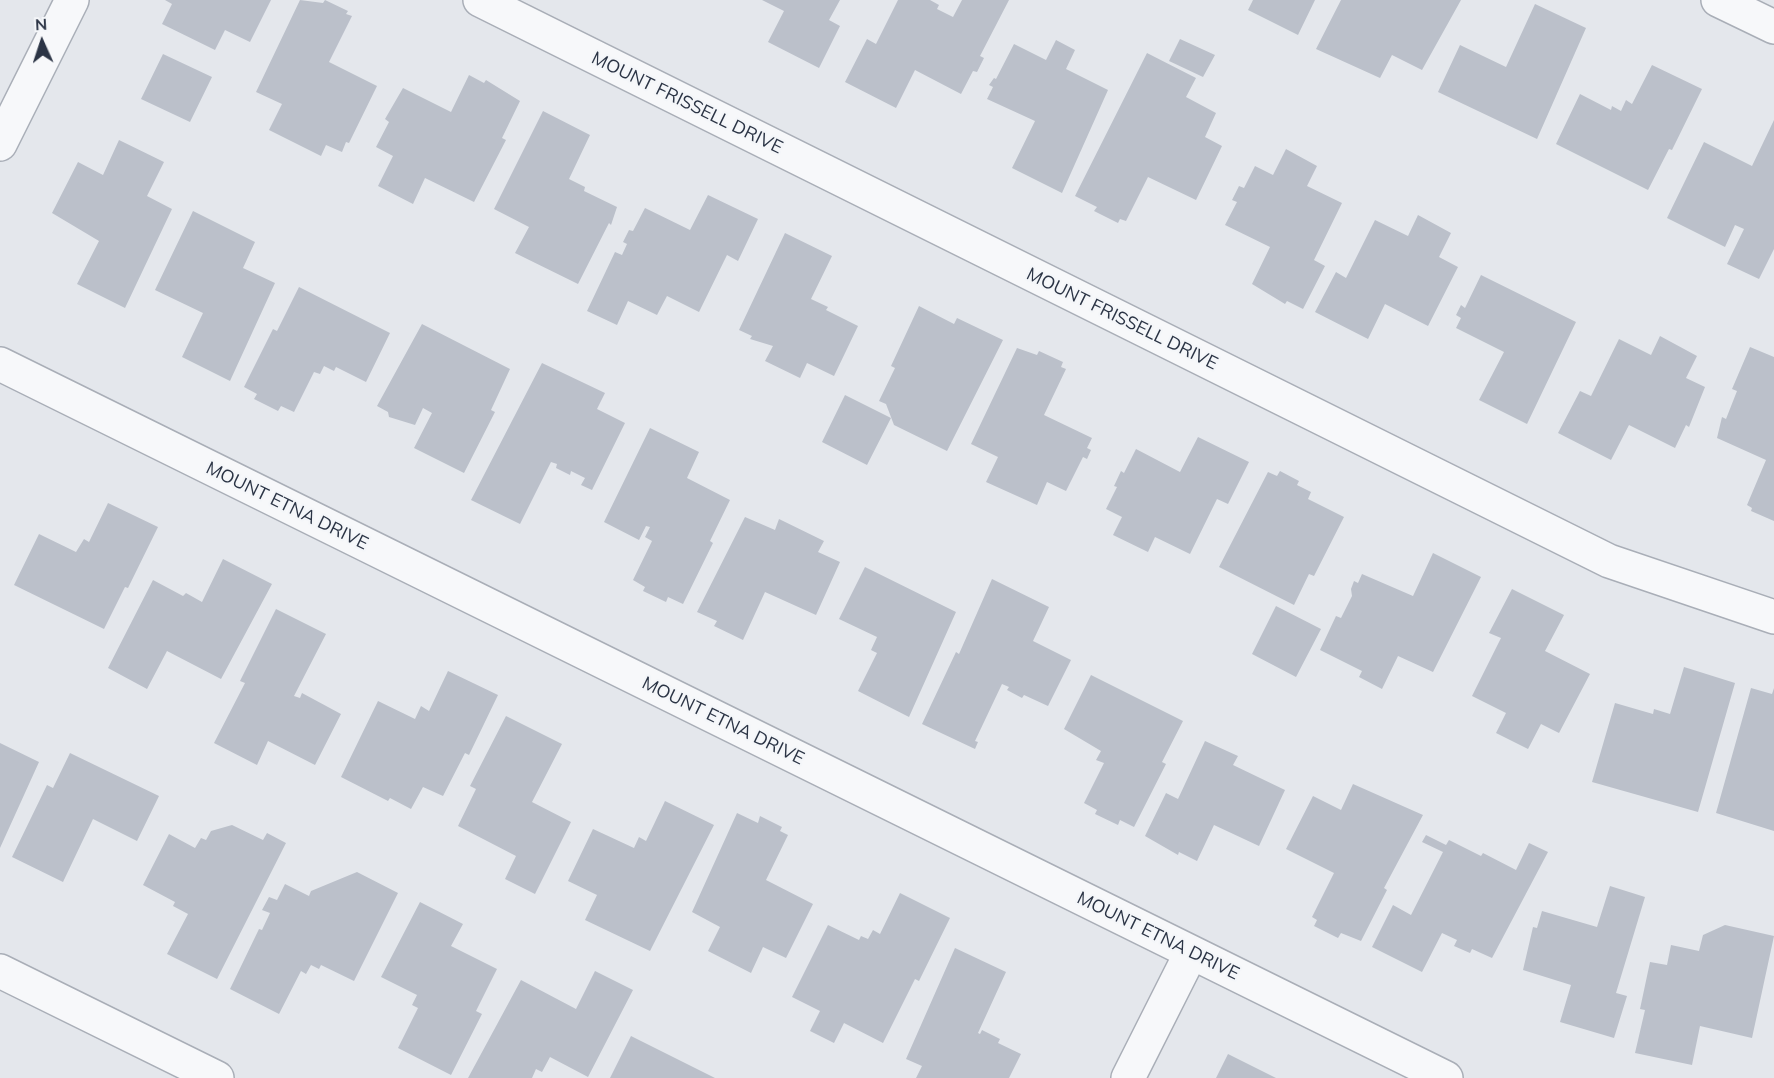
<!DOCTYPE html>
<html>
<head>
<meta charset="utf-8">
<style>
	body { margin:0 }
	#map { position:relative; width:1774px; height:1078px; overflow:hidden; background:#e4e7ec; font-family:Mulish,sans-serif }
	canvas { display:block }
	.north { position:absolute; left:12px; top:12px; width:60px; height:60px; -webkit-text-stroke:4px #f4f6f9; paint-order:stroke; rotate:357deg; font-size:16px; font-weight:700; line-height:24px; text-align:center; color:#2b3445 }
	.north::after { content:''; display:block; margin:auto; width:21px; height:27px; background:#2b3445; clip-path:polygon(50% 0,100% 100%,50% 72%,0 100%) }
</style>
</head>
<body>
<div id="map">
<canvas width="1774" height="1078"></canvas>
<div class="north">N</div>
</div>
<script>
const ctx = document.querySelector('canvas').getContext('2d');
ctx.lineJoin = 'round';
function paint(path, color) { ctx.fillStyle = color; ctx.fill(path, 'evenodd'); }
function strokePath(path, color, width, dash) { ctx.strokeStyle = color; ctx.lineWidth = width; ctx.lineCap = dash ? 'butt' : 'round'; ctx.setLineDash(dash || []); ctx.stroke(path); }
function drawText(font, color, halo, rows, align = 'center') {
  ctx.font = font + ' Mulish,sans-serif'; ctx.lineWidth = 4.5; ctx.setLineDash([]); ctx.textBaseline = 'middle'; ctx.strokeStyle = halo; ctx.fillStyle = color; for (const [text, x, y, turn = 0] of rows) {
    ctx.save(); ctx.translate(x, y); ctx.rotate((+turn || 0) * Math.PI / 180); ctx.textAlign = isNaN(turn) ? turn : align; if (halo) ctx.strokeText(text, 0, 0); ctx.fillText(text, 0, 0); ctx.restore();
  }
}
paint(new Path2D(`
	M165,0H271L250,42L225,30L215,50L162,24L172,4Z
	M300,0L323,3L325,0L348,11L346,14L352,16L329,62L377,86L349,143L346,142L342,152L326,145L321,156L269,130L282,104L256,92Z
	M762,0H840L829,20L840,26L819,68L768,42L784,11Z
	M898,0H930L939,5L937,9L953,17L962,0H1009L980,56L984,58L977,72L973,71L961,94L915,70L896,108L845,82L867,39L876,44Z
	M1253,0H1315L1298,35L1248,10Z
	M1341,0H1461L1422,70L1392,55L1380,78L1316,49Z
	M1535,4L1586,28L1537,139L1438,92L1460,45L1506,67Z
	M1180,39L1215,55L1203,77L1169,61Z
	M1056,40L1075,50L1066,69L1108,90L1062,193L1012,168L1035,121L987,99L993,87L989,85L994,78L996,79L1014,44L1046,60Z
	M1147,53L1196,78L1186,97L1216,113L1205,137L1222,146L1196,200L1148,177L1126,221L1120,219L1118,223L1094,211L1097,207L1075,196Z
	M163,54L212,77L190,122L141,99Z
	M1652,65L1702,89L1672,150L1669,149L1648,190L1556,144L1580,94L1611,110L1612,106L1621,111L1626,100L1632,104Z
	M469,75L484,83L486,80L520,101L502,138L506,140L474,202L425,178L413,204L378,186L393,156L376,147L389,122L385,119L403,88L451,112Z
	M543,111L590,135L569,179L585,187L584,191L617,207L611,225L609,223L578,284L515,253L529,227L494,209Z
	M1774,120V249L1759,279L1727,264L1744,229L1735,225L1725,247L1667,218L1704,142L1752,166Z
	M119,140L164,162L147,196L172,209L125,308L77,284L99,241L52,213L78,162L103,175Z
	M1286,149L1317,166L1307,186L1342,203L1314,260L1325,266L1303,309L1287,301L1285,304L1252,284L1270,247L1225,225L1237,202L1232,200L1239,186L1244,188L1255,166L1273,175Z
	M708,195L758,219L738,261L727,255L699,312L667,296L657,315L628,301L617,325L587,311L615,252L622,255L627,244L623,242L629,230L633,231L645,208L690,230Z
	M193,211L255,242L243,268L275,283L230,381L182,357L203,313L155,290Z
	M1418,215L1451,233L1439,257L1458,267L1428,326L1385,304L1368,339L1315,312L1336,272L1346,278L1375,220L1408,236Z
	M785,233L832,256L811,299L828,307L826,310L858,326L834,376L807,363L800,378L765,361L773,346L750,339L752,336L739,330Z
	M1481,275L1576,322L1527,424L1479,400L1504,352L1456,328L1461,318L1456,315L1461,305L1465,308Z
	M299,287L390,333L366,382L336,367L334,371L324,366L320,374L314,372L294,412L281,406L278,411L254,399L257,394L244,387L273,329L277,331Z
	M919,306L954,324L957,318L1003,340L947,451L894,425L886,404L879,401L895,368L891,366Z
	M422,324L510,369L491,410L495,412L464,473L414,448L432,413L423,408L415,425L389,417L388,412L377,406Z
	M1660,336L1697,356L1686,378L1705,387L1689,427L1686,425L1675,448L1629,425L1611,460L1558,433L1580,391L1591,396L1619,339L1651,355Z
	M1750,347L1774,357V521L1751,511L1752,508L1747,505L1766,460L1717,438L1722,417L1726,419L1737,391L1732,389Z
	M1017,348L1037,355L1039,351L1063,362L1061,367L1066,369L1044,415L1092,438L1087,448L1091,450L1087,459L1083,457L1066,491L1047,482L1037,505L986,482L998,457L971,444Z
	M542,363L605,393L597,409L625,423L592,490L581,485L585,478L571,471L570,475L556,468L557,464L551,462L520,524L471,500Z
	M845,395L891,418L867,465L822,442Z
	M650,428L699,452L687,478L730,500L710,541L713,543L683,604L668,597L666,602L643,591L645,587L633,580L652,541L645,537L650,527L646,526L639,540L604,522Z
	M1198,437L1249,462L1228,504L1217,499L1190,554L1155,537L1148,552L1113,535L1122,517L1106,509L1117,487L1114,486L1121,471L1124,473L1136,449L1180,472Z
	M1280,471L1299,481L1297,485L1311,492L1308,499L1344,517L1314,576L1309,574L1294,605L1219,567L1268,472L1277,476Z
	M108,503L158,527L128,588L125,587L104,629L14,585L39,534L76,552L84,539L89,542Z
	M745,517L775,530L779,519L824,541L818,552L840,562L816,615L765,592L743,640L714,626L717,621L697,612Z
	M1433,553L1481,577L1433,672L1398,656L1382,689L1359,677L1362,671L1320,650L1336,616L1341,618L1352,596L1351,589L1354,581L1358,583L1362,574L1413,596Z
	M223,559L272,584L221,679L167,651L147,689L108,668L153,580L183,596L186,593L202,602Z
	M865,567L956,612L909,717L858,691L877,653L871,650L877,637L839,619Z
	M992,579L1049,607L1033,641L1071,660L1048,706L1024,695L1022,698L1007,690L1009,687L1002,684L975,741L978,742L975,749L922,724L956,652L959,654Z
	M1512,589L1564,615L1545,651L1590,674L1559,733L1541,724L1528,749L1496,733L1506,713L1472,696L1501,638L1489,633Z
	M1276,606L1321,629L1296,677L1252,654Z
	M276,609L326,634L294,696L300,698L302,693L341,714L315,765L268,741L257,765L214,743L245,683L240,681Z
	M1684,667L1735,683L1698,812L1592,782L1615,703L1653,714L1654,709L1670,714Z
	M448,671L498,695L469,755L465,753L443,796L423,787L411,809L390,798L388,801L341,777L378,701L415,719L421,706L429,711Z
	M1091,675L1183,721L1162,762L1166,764L1134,827L1120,820L1118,825L1095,814L1097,810L1084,803L1104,763L1096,760L1101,751L1064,729Z
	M1751,688L1772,694L1774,688V831L1716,813Z
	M506,716L562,744L532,802L571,822L535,894L505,879L516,856L458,826L476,789L470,786Z
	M1205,741L1238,756L1233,765L1285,790L1259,846L1214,825L1197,861L1179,852L1178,855L1145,836L1166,793L1178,799Z
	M0,743L39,762L0,848Z
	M70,753L159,796L137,841L93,819L63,882L12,857L47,785L53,788Z
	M1353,784L1423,815L1384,888L1387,890L1361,941L1341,933L1338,938L1314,926L1317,920L1312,917L1334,873L1286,849L1313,796L1341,810Z
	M665,801L714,825L650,951L585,920L597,895L568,881L593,829L634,848L639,837L646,841Z
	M737,813L758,823L760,816L782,827L780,831L788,835L766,880L813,904L786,958L763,947L751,973L708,951L720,927L692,912Z
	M232,825L263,840L267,833L286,843L217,979L167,954L188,914L173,906L175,902L143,885L169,834L195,848L201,838L206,840L211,831Z
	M1426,835L1446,845L1449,840L1481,856L1483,853L1516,870L1529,843L1548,852L1492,958L1472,949L1470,953L1454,946L1457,940L1442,933L1422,972L1372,947L1393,905L1411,915L1443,852L1422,842Z
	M357,872L398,893L354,981L321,965L319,969L311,965L306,974L301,971L279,1014L230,989L259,929L262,930L270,913L262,910L269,897L277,900L285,884L309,896L311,891Z
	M1610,886L1645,897L1616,993L1627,996L1614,1038L1560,1022L1571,985L1523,970L1533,927L1537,928L1542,911L1597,927Z
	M900,893L950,918L919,981L915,979L883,1043L844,1023L834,1043L810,1031L820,1011L792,997L828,925L859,940L861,936L868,939L873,930L880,934Z
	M420,902L463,924L451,946L497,969L476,1011L482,1014L451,1075L398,1048L418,1008L412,1005L417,995L381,977Z
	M1725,925L1774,936L1752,1038L1700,1026L1692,1065L1635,1053L1645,1010L1640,1009L1650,962L1667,965L1671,945L1699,951L1703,935Z
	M955,948L1006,972L978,1033L980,1034L982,1030L1000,1039L998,1043L1021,1054L1009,1078H916L922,1066L906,1059Z
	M595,971L633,990L588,1077L550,1057L542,1072L536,1069L532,1078H468L521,980L576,1009Z
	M631,1036L715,1078H610Z
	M1228,1054L1276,1078H1216Z`), '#bbc0ca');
const minor = new Path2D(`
	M480,0L1609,561L1774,617
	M1718,0L1774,27
	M0,144L72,0
	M0,971L217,1078
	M1128,1078L1191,953`);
const tertiary = new Path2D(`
	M0,364L1446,1078`);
strokePath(minor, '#a9aeb7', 36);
strokePath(tertiary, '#a9aeb7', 36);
strokePath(minor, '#f7f8fa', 33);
strokePath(tertiary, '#f7f8fa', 33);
drawText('18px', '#2b3445', '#f4f6f9', [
	["MOUNT FRISSELL DRIVE",687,103,26],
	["MOUNT FRISSELL DRIVE",1122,319,26],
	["MOUNT ETNA DRIVE",287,506,26],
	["MOUNT ETNA DRIVE",723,721,26],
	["MOUNT ETNA DRIVE",1158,936,26]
]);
</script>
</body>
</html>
